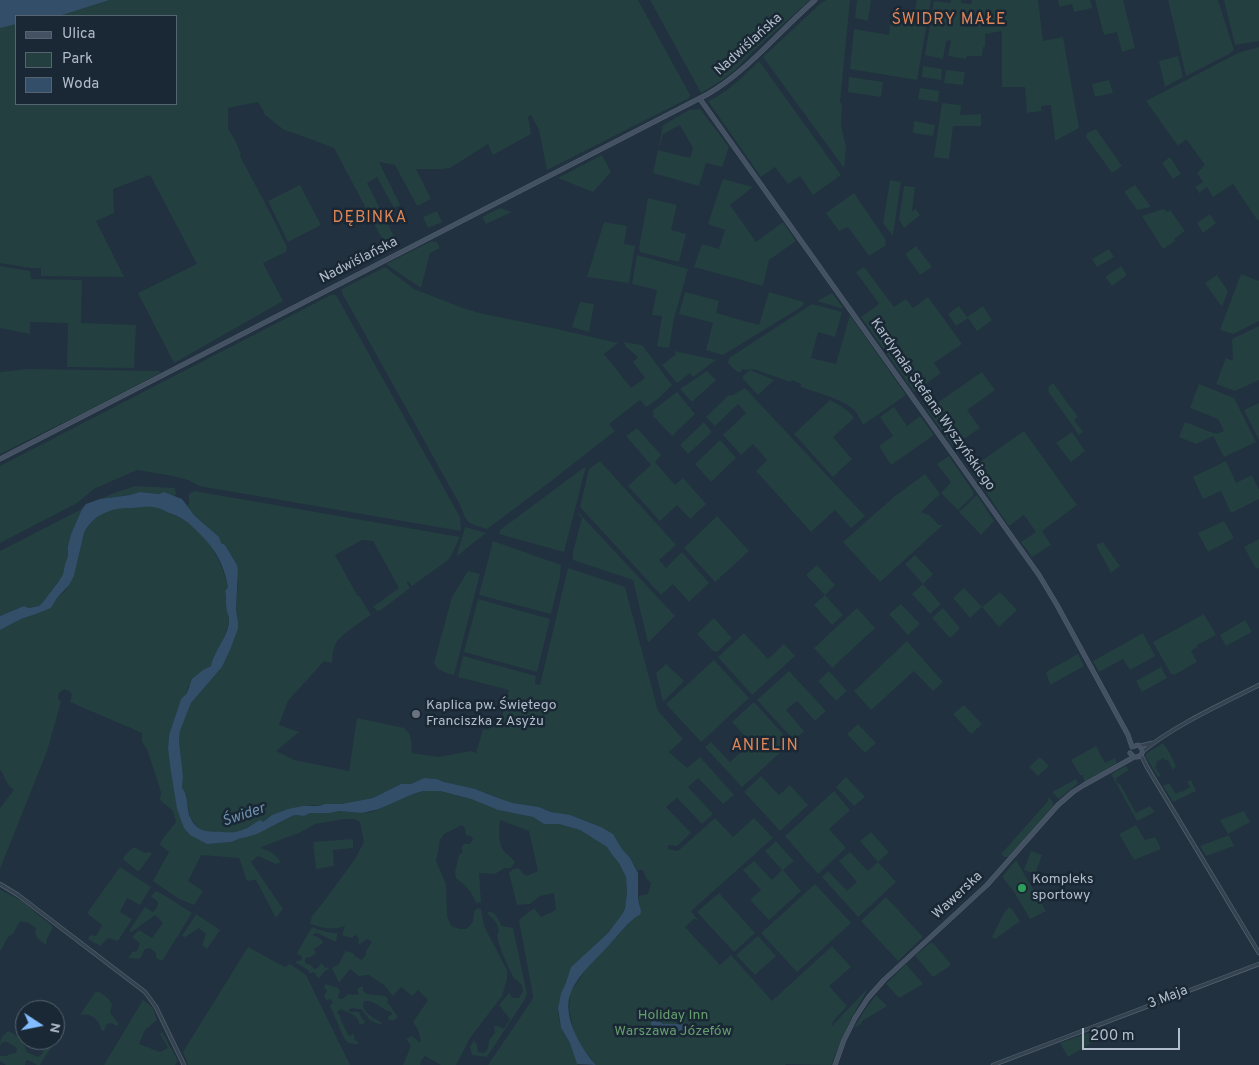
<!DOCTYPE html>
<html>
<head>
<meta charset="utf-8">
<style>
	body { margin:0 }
	#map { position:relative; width:1259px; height:1065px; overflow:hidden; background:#21313f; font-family:Overpass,sans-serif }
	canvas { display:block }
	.legend { position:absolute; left:15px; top:15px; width:162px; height:90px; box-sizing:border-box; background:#1a2734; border:1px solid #566370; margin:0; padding:6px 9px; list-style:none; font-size:15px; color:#b1bdca }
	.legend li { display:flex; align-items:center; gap:10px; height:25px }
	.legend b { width:25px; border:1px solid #566370 }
	.north { position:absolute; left:15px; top:1000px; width:50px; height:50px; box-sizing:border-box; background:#1a2734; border:1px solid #566370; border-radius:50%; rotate:101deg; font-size:14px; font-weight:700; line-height:20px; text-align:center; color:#b1bdca }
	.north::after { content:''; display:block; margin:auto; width:18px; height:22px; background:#81bdff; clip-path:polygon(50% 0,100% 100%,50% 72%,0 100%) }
	.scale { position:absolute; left:1082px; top:1028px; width:98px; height:22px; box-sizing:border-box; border:2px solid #b1bdca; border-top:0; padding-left:6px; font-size:15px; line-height:18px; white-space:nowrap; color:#b1bdca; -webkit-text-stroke:4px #1a2734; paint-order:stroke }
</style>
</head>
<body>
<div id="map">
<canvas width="1259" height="1065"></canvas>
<ul class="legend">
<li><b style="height:6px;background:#435162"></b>Ulica</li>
<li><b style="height:14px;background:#233f40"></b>Park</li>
<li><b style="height:14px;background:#334e68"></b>Woda</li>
</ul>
<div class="north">N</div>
<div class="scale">200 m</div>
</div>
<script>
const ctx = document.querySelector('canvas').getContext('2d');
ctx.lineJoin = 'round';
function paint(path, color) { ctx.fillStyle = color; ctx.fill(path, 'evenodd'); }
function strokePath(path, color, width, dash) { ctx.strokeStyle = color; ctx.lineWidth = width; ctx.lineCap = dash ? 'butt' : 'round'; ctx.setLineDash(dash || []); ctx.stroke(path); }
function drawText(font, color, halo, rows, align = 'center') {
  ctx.font = font + ' Overpass,sans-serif'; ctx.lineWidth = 5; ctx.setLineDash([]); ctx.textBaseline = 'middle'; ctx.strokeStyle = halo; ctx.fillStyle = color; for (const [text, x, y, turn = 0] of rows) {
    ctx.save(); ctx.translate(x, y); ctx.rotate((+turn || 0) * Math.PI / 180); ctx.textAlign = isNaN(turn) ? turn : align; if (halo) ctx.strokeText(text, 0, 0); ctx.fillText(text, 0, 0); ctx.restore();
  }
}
paint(new Path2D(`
	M0,0H638L690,95L689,98L547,170L539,130L531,115L528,117L531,134L493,155L488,144L450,168L441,169H416L431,199L417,206L395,165L379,162L400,205L394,208L377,177L367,183L397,242L387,248L334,148L294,133L284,130L263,113L264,112L258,102L228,108V129L235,140L241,154L240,156L265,203L287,247L286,252L263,263L283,301L174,363L138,293L197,264L150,175L113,189L114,213L96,221L124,277L41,276V268H31L0,263ZM16,16H176V104H16Z
	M650,0H810L751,53L735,70L722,80L701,93Z
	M826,0H850L840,102L842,104L841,125L846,147L844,168L763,57L820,4Z
	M857,0H871L868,21L855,18Z
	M917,0H931L917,80L850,69L854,29L889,35L890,24L896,25L898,14L914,16Z
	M951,0H961V3L971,4L972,0H1038L1043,41L1063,37L1079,128L1055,141L1051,105L1041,106V111L1027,113L1025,87H1002V31L985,34V47H983L982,56H967L966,59L948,56L951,40L946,41L943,59L925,55L934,1L951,3Z
	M1058,0H1090L1092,8L1074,12L1072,4L1059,7Z
	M1095,0H1123L1135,48L1122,52L1117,32L1104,35Z
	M1168,0H1218L1234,50L1229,54L1186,76Z
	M1224,0H1259V41L1235,45Z
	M1259,47V220L1258,221L1233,184L1213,197L1207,187L1200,192V194L1195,187L1203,182L1197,173L1205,165L1186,139L1178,146L1146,101L1238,53Z
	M1178,56L1183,77L1165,87L1159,61Z
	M759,61L841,175L813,195L800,176L788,184L775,167L761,177L708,101C728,93 744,75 759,61Z
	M923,66L942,69L941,80L922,77Z
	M946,70L965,72L963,85L944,83Z
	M849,77L883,82L881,97L848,92Z
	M1109,80L1113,93L1095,97L1092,84Z
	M920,88L939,91L938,102L918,99Z
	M942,103L961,105L960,115L981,114V126H953L949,159L934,157Z
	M700,109L729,147L722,167L706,163L699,186L653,173L658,150L690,158L693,148L680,125L663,134L660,146H659L663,125L689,110Z
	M914,121L935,125L933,136L913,133Z
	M1096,129L1122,166L1112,173L1086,137L1087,133Z
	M602,155L611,172L593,192L558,178Z
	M1170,157L1181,174L1173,179L1162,163Z
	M723,179L753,187L730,205L756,242L783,222L796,241L769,260L763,286L694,267L702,244L719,249L725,230L708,224Z
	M890,180L901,182L893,235H892L883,223Z
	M300,185L321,225L288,242L268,201Z
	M1135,185L1151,207L1137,210L1125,193V191Z
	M904,186L915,187L912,211L916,209L920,215L904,228L899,219Z
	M854,193L886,240L885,246L869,256L848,227L839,231L826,213Z
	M648,198L677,205L671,230L686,234L679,262L640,252L639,248Z
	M500,208L512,212L486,224L482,217Z
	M1163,209L1168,212L1170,210L1185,231L1174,239L1175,241L1163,249L1142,216Z
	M437,211L442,222L428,228L423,217Z
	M1210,214L1216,223L1203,233L1197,223Z
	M604,222L627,226L624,244L635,246L629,283L587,277Z
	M432,241L434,242L436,241L440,248L430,253L421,288L386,264Z
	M916,246L932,267L920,275L905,254Z
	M1109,249L1114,257L1097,267L1092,259Z
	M637,255L688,269L674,318L669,348L657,346L662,316L652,315L657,290L632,284Z
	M0,266L30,271L31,279L82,280L81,323L136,325L134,368L67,367L68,323L30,322V334L0,328Z
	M1121,266L1127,275L1112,286L1105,277Z
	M385,267L414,289L463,308L479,313L557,329L618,343L604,354L631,388L645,378L633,362L638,357L626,347L624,342L642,345L672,385L659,398L646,407L640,400L609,424L615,431L546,485L487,529C464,522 468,523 459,503L342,293V289Z
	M864,267L894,307L906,299L913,308L928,297L962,344L934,363L941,373L914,392L861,317L879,304L856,272Z
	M1241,274L1259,281V321L1233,334L1220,330Z
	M1217,275L1228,291L1222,307L1205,283Z
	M685,292L719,301L716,313L759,325L769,292L804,302L803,306L723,355L706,350L713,323L679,314Z
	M832,293L844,309L817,301Z
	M331,295H336L460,517L461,531L199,486L188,480L173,476L137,470L94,489L77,503L0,543V466Z
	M580,302L594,304L589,332L572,327Z
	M812,304L842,312L835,337L818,332L811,358L836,364L850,315L906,395L863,425C861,420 858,415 855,411C846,400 815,392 801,387V384L792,380L790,382L754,369L746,370L743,369L740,372L736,371L728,363L729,358Z
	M959,306L967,317L983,306L992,320L977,331L968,318L956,326L948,314Z
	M1259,326V380L1235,391L1216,384L1226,358L1233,361L1232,339Z
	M674,351L716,360L693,377L690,373L679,382H676L662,365L676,354Z
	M28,369L159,371L160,373L83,413L0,454V372Z
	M750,370L774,380L758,395L743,379V376Z
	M707,371L716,380L692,402L680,389Z
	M982,372L995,390L967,410L980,428L955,445H952L927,410Z
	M1053,383L1078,417L1074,420L1083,432L1079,435L1048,391L1049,386Z
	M1199,384L1234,398L1256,442L1224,457L1213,436L1196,444L1179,437L1185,422L1216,434L1224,431L1218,419L1190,408Z
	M745,388L865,516L851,528L835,510L811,532L756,471L767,460L753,444L741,455L723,435L746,413L738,404L715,426L706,417L729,395L731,396Z
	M677,392L695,414L672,436L652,415L654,414L652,411Z
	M830,400C839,405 848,409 854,418L833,437L852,459L833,477L794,434Z
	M1259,403V440L1244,410Z
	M894,407L907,426L920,416L934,435L891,465L879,446L893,436L880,417Z
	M704,422L712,432L688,454L680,445Z
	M637,428L661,455L655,462L675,485L683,478L706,504L690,519L677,505L660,521L628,486L651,465L626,436Z
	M1024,431L1077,505L1042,531L1051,545L1032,557L1021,542L1036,532L1024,515L1009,526L970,469Z
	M1072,432L1085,451L1071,462L1056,443Z
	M720,440L736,458L711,482L695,464Z
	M949,456L973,491V496L958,510L941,493L951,482L937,464Z
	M600,461L676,545L659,560L666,568L682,552L709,583L689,602L673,584L661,595L580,507L589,469Z
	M1226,461L1236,483L1252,475L1259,490V499L1231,513L1221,491L1203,499L1193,477Z
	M586,466L564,552L499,534L500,530Z
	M925,474L940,494L921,512L929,515L939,525H943L880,582L843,542L895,496Z
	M135,486L175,488L176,494L174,496L164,492L159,494L140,492L130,495L100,499L114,493Z
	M194,491L460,537L452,554L448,560L412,586L408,581L407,583L410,588L381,610L378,611L373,607L399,588L373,541L362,540L335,555L357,595L360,597L371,615C362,621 342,634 336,643C333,649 332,656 332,663L324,661L288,701L279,725L299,732L276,751L294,760L349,771L357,718L404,728C413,734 411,743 412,753L438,757L470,751L476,753L483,729L488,730L493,723L502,717L509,690L458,677L463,656L536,676L535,684L540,685L568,568L625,587L658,711L683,739L669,752L687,768L700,757L734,795L723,804L698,778L688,787L713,814L702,824L677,798L666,807L691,833L677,846L668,845V849L678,851L715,818L733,837L754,818L773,838L691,911L698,920L694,919L685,927L720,965L731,955L772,1001L832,946L851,967L829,986L847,1006L834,1020L831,1027L868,988L849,1023L831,1065L786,1064L785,1065H596L581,1046L574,1033L569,1009L570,993L587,968L636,916L640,905L638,899L639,896L648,894L651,883L646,878L643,870H637L630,858L622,849L613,834L594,824L573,817L551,812L539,807L513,803L501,799L484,792L471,788H465L444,782L437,779L424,778L411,784H401L373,798L341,804H325L319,806L314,805L288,809L272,815L263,822L252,825L238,832L230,833L208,832L202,830L197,827L190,817L187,802V796L182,788L183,776L179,741L180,731L191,703L222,667L230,650L238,629V622L236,610L238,580L237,565L225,545L221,543L205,524L194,515L187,505L189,504V494Z
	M977,495L994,521L981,535L959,512Z
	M140,507C147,507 154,506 160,508C163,509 167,512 170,513C203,527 220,554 228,587L225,591L227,599L226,605L229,619L228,626L222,642L214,656L211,666L207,668L188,687L187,693L181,699L169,735L168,749L177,808L207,844L232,842L238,839L247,837L271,827L292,816L296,815L304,816L310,813H330L339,811L362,813L371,812L382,808L388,804L413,794L423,791L431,790L440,791L471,799L498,810L533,817L544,824H559L580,830L607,847L613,856L619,863L626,877L627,893L626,903L623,913L608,933L571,967L565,985L561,993L558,1008V1014L561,1028L570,1043L578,1065H488L532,1000L533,996L519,920L534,908L541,917L556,910L554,893L540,896L530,904L517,905L509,873L513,869L518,868L526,876L538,871L529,831L500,820C499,829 498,842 503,850C506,854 512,857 515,862L511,868H505L495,874L479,873L481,902L476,903C472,892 465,885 456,878L455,872L459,855L463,852L461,848L464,844H470L473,839L471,836L466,835L465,829L462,825L444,834L440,840L436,861L446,884L447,916L451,926L460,929H466L473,922L474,912L477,908L481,909L484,926L507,970V979L502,996L470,1038L456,1065H441L425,1056L422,1059L420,1065H403L411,1046L406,1039L412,1036L419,1042L421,1041L418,1030L413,1022L428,1000L418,990L412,996L401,987L393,996L385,986L369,975L359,976L350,969L339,983L332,968L339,964L345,951L353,953L355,956L361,960L366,955V951L372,942L367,939L358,945L359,939L356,935L351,938L342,935L345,926C333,931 323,928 310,924L312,916L322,904L355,859L364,842L360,822L354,819H344L315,824L299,833L269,844L260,848C271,851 273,852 281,862L276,864L258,856L251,862L283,909L276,918L256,880L247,881L239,858L201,855L188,881L203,891L194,905L179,899L153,881L169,852L160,845L161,841L176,822L173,811L160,800L161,792L147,749L142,742V733L70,702L72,695L70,691L64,689L59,693L58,698L61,702L47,751L0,869V808L14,790L9,786L0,769V630L21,619L36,614L51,608L57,598L65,591L74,576L84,533C90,520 106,509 120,508C127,508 133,508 140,507Z
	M82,509L71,534L68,546V556L65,564L63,574L59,581L43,602L39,606L29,608L24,606L0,616V551Z
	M578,512L675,616L648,643L633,580L573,560V552L582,518L578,514Z
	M717,516L749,551L715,582L684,548Z
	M1224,521L1234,538L1208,552L1198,533Z
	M465,527L486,533L457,556C458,547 463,537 465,527Z
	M1259,539V568L1256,569L1244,547Z
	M493,541L561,565L560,577L551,614L479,595Z
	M1103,542L1120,566L1111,573L1096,545Z
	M915,555L933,574L923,584L941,604L930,614L912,594L923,584L905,564Z
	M817,565L835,585L825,595L843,615L832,625L814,605L825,595L806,575Z
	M468,571L480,574L454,675C446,673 438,671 434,663L452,597Z
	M964,588L982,607L1000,592L1017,610L999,627L982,607L970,618L953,598Z
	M478,599L550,619L537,672L464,652Z
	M901,604L920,624L908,635L889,614Z
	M857,608L875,628L832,668L814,648Z
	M943,608L960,628L950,638L932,618Z
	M1204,614L1216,635L1197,645V647L1191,651L1197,662L1174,675L1171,674L1153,642Z
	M714,618L732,638L717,652L713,651L697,634Z
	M1245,620L1252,632L1226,646L1220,635Z
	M744,633L768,659L784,644L795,656L752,695L718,657Z
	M1143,633L1155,656L1130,670L1123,659L1099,672L1093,661Z
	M907,641L943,682L933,691L914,671L871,710L854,691Z
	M1078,654L1084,666L1050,685L1046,672Z
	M714,660L749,698L701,742L666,704Z
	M666,664L684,681L663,702L656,673Z
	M1161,667L1167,678L1142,692L1136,681Z
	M789,671L826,711L815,721L797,701L786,710L804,731L794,740L757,700Z
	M829,671L847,691L836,701L818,681Z
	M754,702L791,743L742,787L705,747L711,742L730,762L751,743L732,722Z
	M964,705L981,723V725L971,734L953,714Z
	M858,724L876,743L865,753L847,734Z
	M1163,743L1169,752L1176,766L1173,770L1168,760H1165L1164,758L1156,762L1157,765L1155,767L1161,776L1158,777L1145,756L1147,753Z
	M1096,746L1105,763L1115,758L1117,763L1086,781H1084L1083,775H1080L1071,760Z
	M1040,757L1049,766L1038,776L1029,767Z
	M1126,766L1129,770L1116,778L1117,783L1120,784L1136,813L1150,806L1155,812L1137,821L1111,774Z
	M761,776L779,795L790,785L808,805L780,831L744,792Z
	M846,777L865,797L854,806L836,787Z
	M1076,779L1078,783L1059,799L1052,792Z
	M1191,780L1196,791L1173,802L1163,786L1169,783L1176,794L1181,791L1182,792L1190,787L1187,782Z
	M834,791L850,810L829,829L846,848L818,874L785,836Z
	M1048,797L1053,802V806L1009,857H1004L1001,854L1048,801Z
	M1244,811L1250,822L1228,834L1220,820Z
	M1136,825L1145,840L1155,837L1161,849L1134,860L1119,834Z
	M871,832L889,852L878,862L896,882L858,917L822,877L828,871L847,891L857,882L839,861L850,852L868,871L878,862L860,841Z
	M1229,835L1234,846L1206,856L1200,846Z
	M353,839V848L333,850L334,866L316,869L313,842Z
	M776,841L794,861L783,870L801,891L769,920L750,900L761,890L743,870L754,861L772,880L782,870L765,851Z
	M134,847L145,853L151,852V855L140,870L137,871L123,859L125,855Z
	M1031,851L1042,855L1035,874L1024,870Z
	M1016,860L1046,911L1030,919L1014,892L1007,883L1002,877Z
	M120,867L151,887L140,905L127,898L120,912L132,919L118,941L108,938L100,946L88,939L90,935L96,936L102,925L87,913Z
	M815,884L851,923L797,972L761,933Z
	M0,890H1L22,901L53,927L47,939L46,945L38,939L35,934L36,928L29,923L20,921L13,934L8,937L0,952Z
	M156,891L164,895L192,913L162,961L156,958V953L150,948L145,949L140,959L128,958L132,952L137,951L140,943L132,937L139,930L152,938L163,923L155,915L132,932L129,931L145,907L153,912L157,907L158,902L151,896Z
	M719,893L755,933L734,952L697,912Z
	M886,897L923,937L898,961L861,921Z
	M1009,907L1012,909L1020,921L995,939L992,937L1004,913Z
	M490,911L495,914L502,926L513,928L527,994L525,999L487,1057L472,1055L470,1047L474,1040L477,1045L478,1052C487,1055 489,1048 489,1040L495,1033L494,1026H498L504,1029L510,1019L499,1005L509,993L513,998H519L523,991L521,984L513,977L502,953L497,936L499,931L496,922L487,913Z
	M196,914L220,930L207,949L202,945L206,934L199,928L185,937L182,936Z
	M312,927C317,929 332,934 337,933V936L336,941H334L317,933L313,934L314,936L318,937L323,941L322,944L314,949L316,953L311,957L305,958V963L311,965L314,969L318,968L321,963L326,968L328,967L329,969L325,971L319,978L317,977L315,973L312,972L310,974L308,970L296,963V961H300L302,958L301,956L297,954L298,951Z
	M758,936L776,956L755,975L736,955Z
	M930,943H933L950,963V966L933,977L915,956Z
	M248,947L285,967L290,964L306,975L350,1065H188L183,1052Z
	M906,964L923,984L899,998L886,984Z
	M325,984L338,988L340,991L338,997L340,999H342L348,994L353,995L359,994L357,990L360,987H363V991L367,994L385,996L388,999L387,1003L389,1004L398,1017L394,1020H389L388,1017L392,1014L391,1012C381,1009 375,1000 364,1001C360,1012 374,1018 382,1023L381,1025L370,1020L361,1009H357L352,1008L348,1010L351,1012H359L361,1017L365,1022L363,1024H359V1021L354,1015L340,1009L337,1013L340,1015L341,1021L349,1036L353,1034L355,1036L354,1039L358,1042V1044C354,1044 349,1044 346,1041C342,1035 334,1014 330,1006L333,1002L330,999L326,1000L324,996L327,991L324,987Z
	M96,991C103,993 108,998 112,1004L110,1013L119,1024L117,1026L112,1023L107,1024L104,1031L101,1030C101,1024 95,1017 89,1015C86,1014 83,1015 80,1015Z
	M876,995L887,1006L862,1021L861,1024L854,1028L864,1011Z
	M143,1000L153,1008L157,1020L145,1030L139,1044L160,1052L168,1048L160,1034L162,1032L178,1061L175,1065H104Z
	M9,1031L21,1039L27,1052L38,1057L42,1054L47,1042L52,1046L40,1065H37L28,1060L26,1061L25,1065H6L0,1061V1056H6L10,1054L16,1053L17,1048L7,1042H3L0,1046C0,1039 3,1034 9,1031Z
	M1088,1033L1093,1042L1068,1057L1060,1043Z`), '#233f40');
paint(new Path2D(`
	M0,0H109L59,16H16V24L0,28Z
	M140,492L159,494L164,492L182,499L194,515L219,537L221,543L225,545L237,565L238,570L236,610L238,622V629L230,650L222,667L191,703L180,731L179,741L183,776L182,788C189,795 186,808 190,817C198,834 208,831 223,832C229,832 234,833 239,831C247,829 253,824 260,820L263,822L272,815L288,809L303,806H319L325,804H341L373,798L401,784H411L424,778L437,779L444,782L475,789L501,799L513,803L539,807L551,812L570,815L601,827L613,834L622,849L630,858L638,873V899L641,911L640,915C632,917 617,937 610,944C597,959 579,973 571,992C561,1015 581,1049 596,1065L577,1064L570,1043L561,1028L558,1008L561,993L565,985L571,967L608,933L623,913L625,908L627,893L626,877L619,863L613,856L607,847L580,830L559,824H544L533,817L498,810L471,799L440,791H423L413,794L379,809L362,813L339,811L330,813H310L304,816L296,815L292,816L257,834L247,837L238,839L232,842L207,844L190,835L184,828L177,809L171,772L168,749L169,735L181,699L187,693L192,679L203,670L211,666C214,650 230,635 229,618C228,613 228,616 227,611C225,603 227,599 225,591L228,587C224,565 216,550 200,534C194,528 187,521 179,517C176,515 172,514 169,513C165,511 162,509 158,508C148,505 138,508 128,508C110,508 92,516 84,533L74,576L69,585L57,598L51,608L36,614L21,619L0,630V616L24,606L29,608L39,606L43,602L59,581L63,574L65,564L68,556V546L71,534L82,509L86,504L100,499L130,495Z
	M653,1019L658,1020L663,1024C670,1023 677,1025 683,1023L685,1024L687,1030L686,1032L683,1030L678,1036L665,1028L651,1025V1021Z`), '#334e68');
const tertiary = new Path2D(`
	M1140,746L1152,743
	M1143,751C1177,724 1220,705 1259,685
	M1141,755L1147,767L1259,953
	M0,884L18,895L145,992L156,1007L184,1065
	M993,1065L1259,964`);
const secondary = new Path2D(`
	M700,99L1039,575L1057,605L1128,735L1132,747
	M0,459L708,94C749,70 779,31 815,0
	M1130,753L1134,757C1142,758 1146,750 1138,745L1132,747
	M835,1065L844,1040L855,1018L868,998L884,980L987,885L1058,805L1073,792L1084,785L1134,757`);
strokePath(tertiary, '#53606d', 4.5);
strokePath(secondary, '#53606d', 5);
strokePath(tertiary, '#35424f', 3);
strokePath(secondary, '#435162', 4);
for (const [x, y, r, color] of [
	[416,714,5,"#6b7280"],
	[1022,888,5,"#2e9e5b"]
]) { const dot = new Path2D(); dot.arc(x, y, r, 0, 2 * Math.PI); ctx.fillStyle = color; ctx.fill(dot); strokePath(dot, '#1a2734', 2); }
drawText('14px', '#b1bdca', '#1a2734', [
	["Nadwiślańska",749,45,-42],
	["Nadwiślańska",359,261,-27],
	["Kardynała Stefana Wyszyńskiego",932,405,55],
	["Wawerska",958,896,-43],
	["3 Maja",1168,998,-21]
]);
drawText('14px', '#b1bdca', '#1a2734', [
	["Kaplica pw. Świętego",426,706],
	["Franciszka z Asyżu",426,722],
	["Kompleks",1032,880],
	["sportowy",1032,896]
], 'left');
drawText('14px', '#659e6d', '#1a2734', [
	["Holiday Inn",673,1016],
	["Warszawa Józefów",673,1032]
]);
drawText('italic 15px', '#6e91b1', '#1a2734', [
	["Świder",244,816,-19]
]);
ctx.letterSpacing = '1px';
drawText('16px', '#df8657', '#1a2734', [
	["ŚWIDRY MAŁE",949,21],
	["DĘBINKA",370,219],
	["ANIELIN",765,747]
]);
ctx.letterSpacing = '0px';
</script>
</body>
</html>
